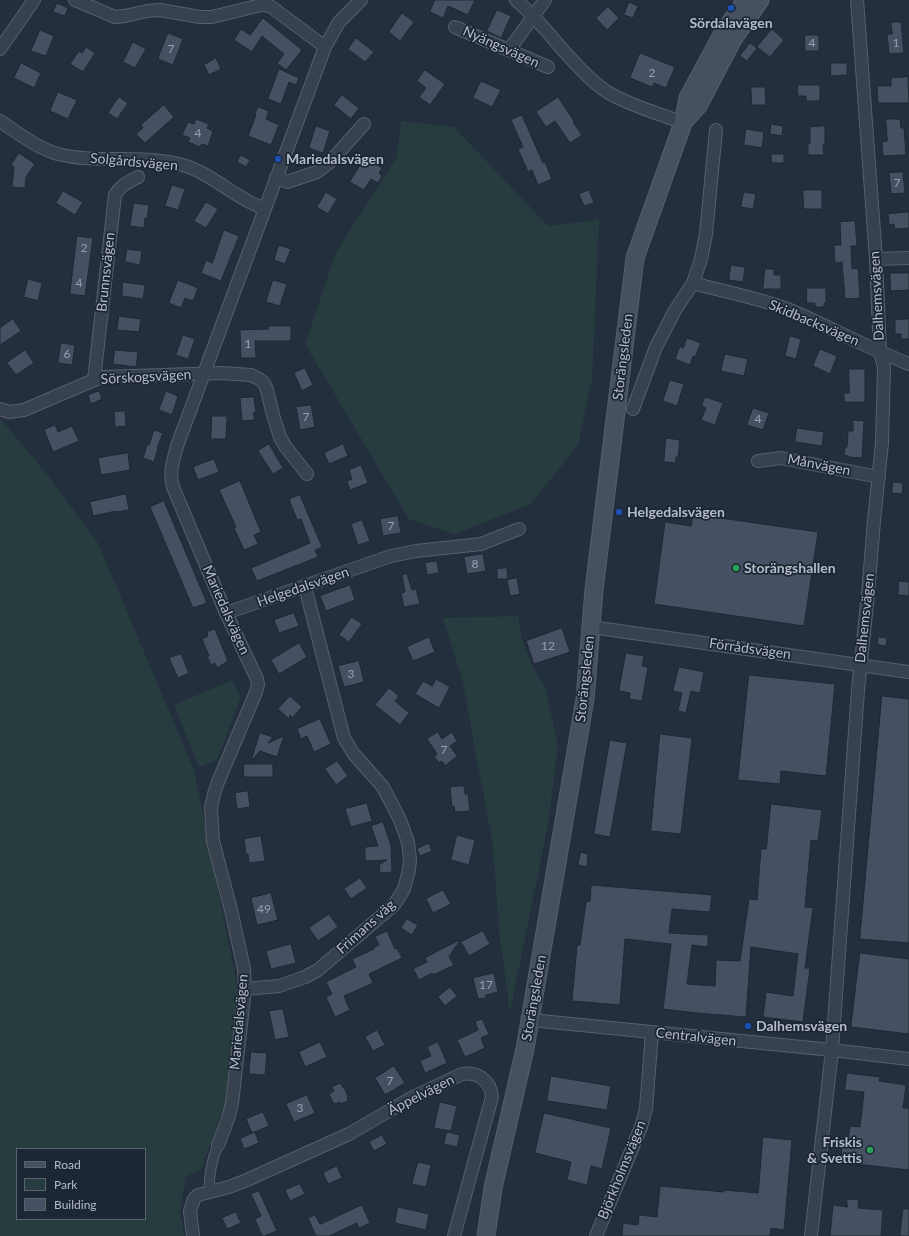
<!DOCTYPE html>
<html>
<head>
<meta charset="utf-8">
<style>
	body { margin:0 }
	#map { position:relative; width:909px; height:1236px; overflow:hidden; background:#242f3e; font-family:Lato,sans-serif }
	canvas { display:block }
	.legend { position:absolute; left:16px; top:1148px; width:130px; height:72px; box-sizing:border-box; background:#1d2633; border:1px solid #59626f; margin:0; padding:5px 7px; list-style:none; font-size:12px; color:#b4bcc9 }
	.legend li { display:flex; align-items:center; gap:8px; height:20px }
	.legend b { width:20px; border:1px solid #59626f }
</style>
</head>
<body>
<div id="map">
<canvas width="909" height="1236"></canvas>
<ul class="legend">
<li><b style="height:5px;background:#465061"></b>Road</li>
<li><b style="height:11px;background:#263c3f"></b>Park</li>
<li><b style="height:11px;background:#455162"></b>Building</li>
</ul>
</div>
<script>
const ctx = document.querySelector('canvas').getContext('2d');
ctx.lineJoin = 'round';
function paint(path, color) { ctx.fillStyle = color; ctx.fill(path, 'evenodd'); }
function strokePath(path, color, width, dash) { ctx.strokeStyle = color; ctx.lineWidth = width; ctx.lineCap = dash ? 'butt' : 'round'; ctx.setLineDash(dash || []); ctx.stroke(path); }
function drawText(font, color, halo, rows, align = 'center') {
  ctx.font = font + ' Lato,sans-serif'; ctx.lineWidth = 3.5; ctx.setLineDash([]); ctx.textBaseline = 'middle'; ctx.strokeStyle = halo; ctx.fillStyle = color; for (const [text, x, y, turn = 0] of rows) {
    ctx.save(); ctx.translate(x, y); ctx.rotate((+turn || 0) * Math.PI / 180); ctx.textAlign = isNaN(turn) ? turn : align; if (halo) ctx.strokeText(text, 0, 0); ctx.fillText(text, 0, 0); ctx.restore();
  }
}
paint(new Path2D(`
	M401,121L454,127L548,226L599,220L592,380L578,445L531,504L455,534L409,519L305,344L336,252L397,157Z
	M0,418L46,473L98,543L194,770L238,990L225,1102L202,1168L186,1177L180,1210L184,1236H0ZM17,1149H145V1219H17Z
	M518,616L522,639L532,666L545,687L558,745L548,825L510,1012L499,931L493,845L462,679L443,618Z
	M232,680L241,697L217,760L199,767L174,705Z`), '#263c3f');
const building = new Path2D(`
	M435,0H475L468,15L448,6L443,18L430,12Z
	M629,2L638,6L633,18L624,15Z
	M57,3L68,8L65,16L53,12Z
	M608,7L619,18L607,30L596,18Z
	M497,10L511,16L501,38L487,31Z
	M402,13L414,22L400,41L389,32Z
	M263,18L302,50L286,70L277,63L284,54L262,36L252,52L234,40L241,29L250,35Z
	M891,22H901L904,53L889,54L887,34H892Z
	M772,29L784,40L770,57L757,47Z
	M40,30L54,36L46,56L31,51Z
	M168,33L183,39L173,65L158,59Z
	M805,35H819V51H805Z
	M356,38L374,52L365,62L348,49Z
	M133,42L146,49L135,68L123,62Z
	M750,43L757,48L747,61L740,56Z
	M86,47L95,53L83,72L70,64L79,51L82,53Z
	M640,53L675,67L666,88L654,83L652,87L630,78Z
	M216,58L221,69L209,75L204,65Z
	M21,63L41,73L34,88L14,78Z
	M831,63H847V75L831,76Z
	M279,69L299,78L296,85L289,82L281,104L268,99Z
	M425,70L445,84L430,105L419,97L426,88L417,81Z
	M908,77L909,103H878L877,86H891V78Z
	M481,81L501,90L492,107L473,98Z
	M798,85H820V101H806V96H798Z
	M751,87H765L766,105H752Z
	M58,92L77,100L68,119L50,111Z
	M342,95L359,108L351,119L334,105Z
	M119,97L128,103L117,119L108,113Z
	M558,97L574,121L573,122L582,135L570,143L555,121L546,127L536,112Z
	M164,105L174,117L145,143L136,134L143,128L141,125Z
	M258,107L269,111L266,119L279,125L271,145L248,136L256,115L255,114Z
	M522,115L543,163L545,162L552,179L538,185L532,170L528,172L518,149L523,147L511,120Z
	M196,119L209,124L207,128L213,131L208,146L202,144L200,147L188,142L190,138L182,135L188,122L194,124Z
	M886,119H900L901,128H904L906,155L883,156L882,142L887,141Z
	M771,124L783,126L782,136L770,134Z
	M316,126L330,131L323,153L309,148Z
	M825,126V144L823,145L824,155H808V143H810V127Z
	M746,129L764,132L762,148L744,145Z
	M19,153L35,164L26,177L25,188L12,187L14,167L11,165Z
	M771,154H784V163H772Z
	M241,155L250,160L246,167L237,162Z
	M365,157L382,168L379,173L382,176L378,183L371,179L364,190L350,182Z
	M903,172L905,193L891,194L889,173Z
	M172,185L185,189L178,210L165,206Z
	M589,190L594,203L584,206L579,194Z
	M803,190H822V209H804Z
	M63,191L83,202L75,215L56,203Z
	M326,192L337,199L328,214L317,207Z
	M744,192L756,194L753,209L741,207Z
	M206,202L218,209L206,228L194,221Z
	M134,203L149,205L147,219L145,218L144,228L130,226Z
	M909,212V228L895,229L894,224L889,225L888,214Z
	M855,221L857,246H851L852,269L858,268L860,298L845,299L842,262L835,263L834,245H841L840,222Z
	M224,230L239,236L221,281L201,273L206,260L212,263Z
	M77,236L93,238L85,296L70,294Z
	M279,245L291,249L285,264L274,260Z
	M127,249L142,251L140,265L125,262Z
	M731,265L745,267L743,282L729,280Z
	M765,269H774V275H781V289H763Z
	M890,273H909V290L891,291Z
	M28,279L42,283L38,301L24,297Z
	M178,280L198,288L193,301L185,298L181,308L169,303Z
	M273,280L287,284L280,306L266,302Z
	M123,282L145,285L143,299L122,296Z
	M807,288H826V303H824V307H815V303H807Z
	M119,316L141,319L139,332L117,330Z
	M13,319L21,331L0,345V328Z
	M909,319V339H901V334H895V320Z
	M268,326H291V341H255L256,358H241L240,330L268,329Z
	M183,335L195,339L188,359L176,355Z
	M790,336L801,339L796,359L785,356Z
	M687,338L701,343L695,357L693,356L690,365L675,359L680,346L683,348Z
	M61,343L75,345L72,365L58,363Z
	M820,349L837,356L830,374L813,366Z
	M25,350L34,363L16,375L7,363Z
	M115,350L138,352L136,367L113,364Z
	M725,354L748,359L744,376L721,371Z
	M305,368L313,385L302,391L294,373Z
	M849,369H865V402H844V393H849Z
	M670,380L684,384L677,406L663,401Z
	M99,391L102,399L91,404L88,395Z
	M166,391L178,396L172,415L159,410Z
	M254,397L256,412L253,413L255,420L242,421L240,398Z
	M705,397L723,403L715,425L701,420L706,408L702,406Z
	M311,405L315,427L300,430L296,407Z
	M753,408L769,413L763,430L747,425Z
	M125,411L126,426L115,427L114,412Z
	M212,416H227L226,439H211Z
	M853,420L864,421L862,458L849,457V456L844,455L845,447H847L848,431H853Z
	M55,425L58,432L72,426L79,441L53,452L44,430Z
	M797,428L824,432L822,446L795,442Z
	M154,430L163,433L157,448H158L154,462L143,458L147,445H149Z
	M666,438L680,440L678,457H676V463L664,462Z
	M269,444L283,468L273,474L258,451Z
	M343,444L348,456L329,464L324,453Z
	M128,453L130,470L101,475L98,458Z
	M214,459L219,472L198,480L193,467Z
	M361,465L368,483L350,490L347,481L352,479L349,470Z
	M240,481L261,532L254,535L258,544L244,550L234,528L236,527L219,490Z
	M893,482L903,483L902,494L892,493Z
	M126,494L129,510L116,512V511L93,516L90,502Z
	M300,495L322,547L315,550L318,557L257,581L251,568L310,543L301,519L297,520L289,499Z
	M164,501L207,603L193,608L150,507Z
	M693,514L818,532L804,626L654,604L665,522L691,526Z
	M398,516L401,533L383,536L380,519Z
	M362,520L370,541L358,545L351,524Z
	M483,554L486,571L467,574L464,557Z
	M437,561L439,573L427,575L425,563Z
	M507,568L508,579H497V569Z
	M407,574L412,590L416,589L420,604L404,607L401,593L405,592L402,575Z
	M517,578L520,594L510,596L507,580Z
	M899,581L909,582V596L898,595Z
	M350,585L355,600L326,611L320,596Z
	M294,613L299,626L279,633L274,620Z
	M352,617L362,624L349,642L339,635Z
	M562,628L570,652L534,664L526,641Z
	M215,629L228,661L217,668L215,663L211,665L207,656H209L202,639L208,636L207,632Z
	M429,637L435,652L413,661L407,647Z
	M878,637L887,638L886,646L878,645Z
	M299,643L307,657L279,674L271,660Z
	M626,653L644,656L642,666L648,667L642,701L629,699L630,693L619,691Z
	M181,654L189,673L178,678L169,658Z
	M359,661L364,682L344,687L338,666Z
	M679,667L704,672L700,693L691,691L686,713L678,711L682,693L673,691Z
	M749,675L835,684L826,776L781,771L780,784L738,780Z
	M436,679L450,687L439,708L415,694L423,681L432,686Z
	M389,688L399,696L395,701L409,713L400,725L375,705Z
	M290,696L302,707L292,718L290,715L289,719L278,709Z
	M882,696L909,699V943L860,939Z
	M320,719L331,744L314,752L307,736L301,739L297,729Z
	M438,732L442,739L452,732L457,741L450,746L457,756L445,766L442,761L439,763L434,756L437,754L427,739Z
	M260,733L273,737L268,743L284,736L277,757L260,751L251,761Z
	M660,734L692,738L681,834L651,831Z
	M610,740L627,743L610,837L594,834Z
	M337,761L348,776L336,785L325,769Z
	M244,764H273V777H244Z
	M464,786L465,794H468L470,811L455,812L454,806L452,807L450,787Z
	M248,791L250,807L237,809L235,793Z
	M367,803L372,821L351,827L345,809Z
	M771,804L822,810L818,841L811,840L805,907L813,908L805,968H810L803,1022L763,1017L766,992L793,996L798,954L751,947L746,1017L697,1013L663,1009L671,944L625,939L620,1005L572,1001L577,945H580L586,902L590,901L591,885L712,895L710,912L672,909L669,933L708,935V947L692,945L687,984L715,986L716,960L740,961L749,899L757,900L761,849H766Z
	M383,822L391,845L392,872L380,873L379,865L387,860L365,861V847L378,846L371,826Z
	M457,835L475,840L469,865L451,860Z
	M261,836L265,861L249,863L248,854L246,855L244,839Z
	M429,843L432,851L420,856L417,849Z
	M581,852L588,854L587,867L578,865Z
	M360,878L367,888L351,899L344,889Z
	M443,890L451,904L433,913L426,899Z
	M271,893L278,920L257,925L251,898Z
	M329,914L338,927L318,941L309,928Z
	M407,919L418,925L412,935L401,928Z
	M387,931L395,949L397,948L402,958L369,974L373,983L344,996L350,1010L335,1017L326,997L332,994L326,982L356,967L352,959L374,949L373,948L379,945L375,937Z
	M483,931L490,944L469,956L461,942Z
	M460,940L449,957L454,965L433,975L432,973L419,980L413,969L427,962L425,958Z
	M291,944L296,963L271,969L266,951Z
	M860,953L909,959V1034L851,1027Z
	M494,973L498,992L486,995V998L478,999L473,978Z
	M450,987L457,996L445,1006L438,997Z
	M283,1009L289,1037L275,1040L269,1011Z
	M482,1019L489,1034L481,1038L485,1048L465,1057L457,1040L478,1030L475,1022Z
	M377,1030L385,1045L373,1051L365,1037Z
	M320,1042L327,1057L305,1067L299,1052Z
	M438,1042L447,1063L425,1073L420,1061L431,1056L427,1047Z
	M251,1052L267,1053L265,1075L249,1074Z
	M394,1066L405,1083L385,1095L375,1078Z
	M847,1073L880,1077L879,1081L906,1085L903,1108H909V1170L846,1163V1162H841L842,1139H848L850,1126L860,1127L864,1092L845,1090Z
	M551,1076L611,1086L607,1110L547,1101Z
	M341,1083L343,1088L344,1087L348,1097L347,1098L348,1101L341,1104L340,1102L334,1104L329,1094L334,1091L332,1087Z
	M307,1095L315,1113L294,1122L286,1104Z
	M440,1102L457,1106L451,1131L434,1128Z
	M263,1112L269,1126L252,1133L246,1119Z
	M544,1113L611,1128L602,1169L591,1166L587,1185L567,1180L571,1162L535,1153Z
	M255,1132L259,1143L244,1149L240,1139Z
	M447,1132L460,1135L457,1147L444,1144Z
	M382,1135L387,1144L374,1151L369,1142Z
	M763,1137L792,1140L784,1230L771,1228L770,1236H622L623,1223L638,1225L639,1215L657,1217L660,1186L724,1192V1190L758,1193Z
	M418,1162L431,1165L426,1187L412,1184Z
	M337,1166L342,1178L328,1184L323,1173Z
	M300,1184L305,1194L290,1201L285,1190Z
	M259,1191L277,1231L264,1236H262L255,1219L261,1216L251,1194Z
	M847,1199L859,1200L858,1208L883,1210L881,1236H830L833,1205L847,1207Z
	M362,1205L370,1223L359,1228L357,1223L329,1236H316L308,1218L315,1215L320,1224Z
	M398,1207L429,1214L426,1230L395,1223Z
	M903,1209H909V1236H900Z
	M236,1212L241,1223L227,1229L222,1218Z`);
paint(building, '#455162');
strokePath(building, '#1f2835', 1);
const pedestrian = new Path2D(`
	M209,1192C209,1174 211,1161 218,1145`);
const minor = new Path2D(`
	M75,0L115,17L125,16L147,11L160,10L200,17H212L261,5L270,6L325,47
	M516,0C533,15 548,32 562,49C576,64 591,82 609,93C631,106 658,113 683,123
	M455,27L548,67
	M0,49L34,0
	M509,50L545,0
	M0,121C18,133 37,148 58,154C98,164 140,154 179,164C204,170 224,188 246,200C252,204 259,206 265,209
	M276,177L287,182L317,172L331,161L364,124
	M876,259L909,258
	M693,283C725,292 759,298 790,310C830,327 868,348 909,364
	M94,380L115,195C121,185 128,182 138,177
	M0,409L9,412L24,410L94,380L103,377L221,373L251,375L259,379L264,383L267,390L273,415L280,437L285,446L307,474
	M633,409L656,347L674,312L693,283L701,259L706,234L716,130
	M758,461L781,458L879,477
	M226,613L391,556L416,551L481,544L519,529
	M591,627L909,672
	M245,989L279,986L305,977L318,970L394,905L404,889L409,870L410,859L408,842L400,820L383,787L353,753L344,738L305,587
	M531,1020L832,1050L909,1059
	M218,1145L228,1119L232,1103L245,989L244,969L231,910L213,841L211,808L214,794L218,782L256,692L258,685L257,679L226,613L173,487C169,471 173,462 177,446L325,47L339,22L361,0
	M193,1236L190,1211L194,1199L198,1195L229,1187L247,1180L349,1134L411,1098L462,1074C477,1071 491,1081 492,1097L454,1236
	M596,1236L641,1127L646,1109L652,1032
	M811,1236L832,1050L858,690L868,594L874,521L882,443L884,367L880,352L876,259L857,0`);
const secondary = new Path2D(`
	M684,121L698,106L733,39L760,0
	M486,1236L493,1188L525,1049L585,699L594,590L635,258L683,123L688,98L723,33L746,0`);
strokePath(pedestrian, '#565f6c', 11);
strokePath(minor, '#565f6c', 14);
strokePath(secondary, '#565f6c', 19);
strokePath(pedestrian, '#38414e', 9);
strokePath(minor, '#38414e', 12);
strokePath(secondary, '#465061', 17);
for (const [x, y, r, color] of [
	[731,8,4,"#1a4fb4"],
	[278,159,4,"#1a4fb4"],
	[619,512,4,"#1a4fb4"],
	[736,568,4,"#2e9e5b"],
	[748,1026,4,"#1a4fb4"],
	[870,1150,4,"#2e9e5b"]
]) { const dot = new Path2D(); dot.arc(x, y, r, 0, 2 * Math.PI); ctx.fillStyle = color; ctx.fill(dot); strokePath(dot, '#1d2633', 1.5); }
drawText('12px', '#98a1af', null, [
	["4",812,43],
	["1",896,43],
	["7",171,49],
	["2",652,73],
	["4",198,133],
	["7",897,183],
	["2",84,248],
	["4",79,283],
	["1",248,344],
	["6",67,354],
	["7",306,417],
	["4",758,419],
	["7",391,526],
	["8",475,564],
	["12",548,646],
	["3",351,674],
	["7",444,750],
	["49",264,909],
	["17",486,985],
	["7",390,1081],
	["3",300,1108]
]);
drawText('bold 14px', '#b4bcc9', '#1d2633', [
	["Sördalavägen",731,23,"center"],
	["Mariedalsvägen",286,159],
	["Helgedalsvägen",627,512],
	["Storängshallen",744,568],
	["Dalhemsvägen",756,1026],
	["Friskis",862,1142,"right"],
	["& Svettis",862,1158,"right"]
], 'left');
drawText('14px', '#b4bcc9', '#1d2633', [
	["Nyängsvägen",501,47,24],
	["Solgårdsvägen",134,162,5],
	["Brunnsvägen",106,272,-84],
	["Dalhemsvägen",877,296,-93],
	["Skidbacksvägen",814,323,23],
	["Storängsleden",623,357,-83],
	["Sörskogsvägen",146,377,-3],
	["Månvägen",819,465,11],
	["Helgedalsvägen",303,587,-19],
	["Mariedalsvägen",226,610,66],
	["Dalhemsvägen",865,618,-84],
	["Förrådsvägen",750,649,8],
	["Storängsleden",585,679,-84],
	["Frimans väg",366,927,-42],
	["Storängsleden",534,998,-80],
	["Mariedalsvägen",239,1022,-85],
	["Centralvägen",696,1037,6],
	["Äppelvägen",421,1095,-27],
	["Björkholmsvägen",622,1170,-68]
]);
</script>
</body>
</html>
